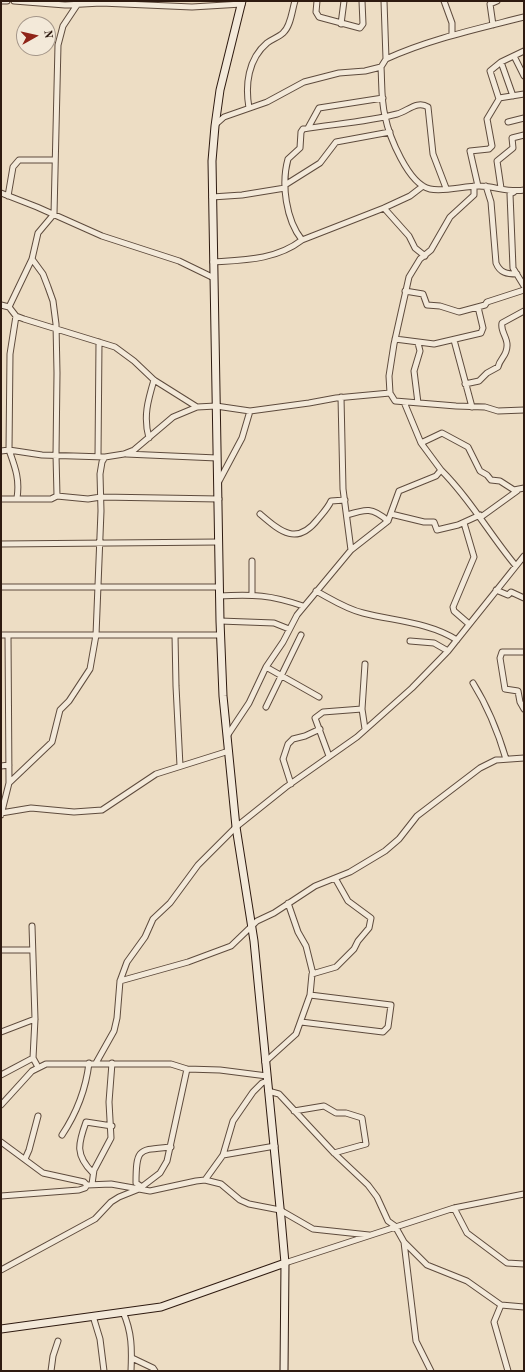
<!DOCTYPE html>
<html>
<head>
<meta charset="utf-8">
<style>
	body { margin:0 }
	#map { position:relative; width:525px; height:1372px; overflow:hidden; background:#edddc4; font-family:"Old Standard TT",serif }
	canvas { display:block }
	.frame { position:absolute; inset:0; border:2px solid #2e1a10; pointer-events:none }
	.north { position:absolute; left:16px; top:16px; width:40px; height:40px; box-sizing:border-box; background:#f3e9d9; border:1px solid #a49689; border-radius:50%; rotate:82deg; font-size:11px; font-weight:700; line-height:16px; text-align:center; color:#2e1a10 }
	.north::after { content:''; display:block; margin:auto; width:14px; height:18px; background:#8f2418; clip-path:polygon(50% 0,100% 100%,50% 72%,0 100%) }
</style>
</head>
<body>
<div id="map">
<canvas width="525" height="1372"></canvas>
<div class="frame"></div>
<div class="north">N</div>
</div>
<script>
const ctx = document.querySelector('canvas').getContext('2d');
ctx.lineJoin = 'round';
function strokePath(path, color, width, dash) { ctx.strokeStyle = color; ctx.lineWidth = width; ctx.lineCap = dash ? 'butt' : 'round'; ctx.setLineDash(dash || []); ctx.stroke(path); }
const street = new Path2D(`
	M1,1H7
	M14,1L65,5L101,3L192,7L242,4
	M317,1L316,12L319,17L360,28L363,24L362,1
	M444,1L452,23V35
	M341,24L344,1
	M493,25L490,4L497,1
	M514,56L524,76
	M386,59C430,39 477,29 524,17
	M501,62L513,96
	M381,67C382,83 381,100 385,116C389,136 408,184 430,189C444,192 464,186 479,186C494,186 509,193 524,190
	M499,98L524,94
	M249,108C245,85 248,59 267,43C272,39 279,37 283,33C291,26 292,10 295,1
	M508,122L524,118
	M215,125L224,117L267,102L304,82L339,73L365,71L381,67L386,59L384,1
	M308,128L319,108L383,98
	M285,185L320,163L336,142L390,132
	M478,186L470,151L489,149L492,146L487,119L499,99L490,71L501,62L524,51
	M486,186L491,202L496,263C500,273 507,274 517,274
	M501,188L497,161L513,148L512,138L524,135
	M514,192L510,194L513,268L524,286
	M1,193L37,207L102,236L179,261L214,278
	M8,196L13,167L19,160H55
	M212,197L242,195L285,188
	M384,208L409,236L415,248L425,256
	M302,240C286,220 281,184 288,159L300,148L301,132L303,129C334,124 367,122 397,114C408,111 417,100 428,107L433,154L446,188
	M213,262C244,260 276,260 302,240L384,208L410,196L423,186
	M405,291L423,294L427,305L440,306L459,312L485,305L487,302L524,290
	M1,305L9,307L32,259L38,233L54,214L58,45L63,26L77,5
	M9,307L16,316L24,319L115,347L134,361L154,380L197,407
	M395,339L434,344L481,333L483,328L478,307
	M454,340L472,407
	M465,384L479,381L487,373L498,367C500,358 507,356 507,346C508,338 500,331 502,323L524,311
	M390,393L389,376L394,344L409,277L420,259L431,250L450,217L474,195V186
	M341,397L343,489L351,550
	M418,403L414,371L420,351L418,343
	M149,438C143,417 148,400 154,380
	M421,443L442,433L468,447L480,471L487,475L491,480L500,481L514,490L524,488
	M1,451L9,450L10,354L16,316
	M126,454L217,458
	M98,456L99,342
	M441,470C471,500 490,535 516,566
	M218,483L242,438L250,411
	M57,496L88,499L101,497L219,499
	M17,498C20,479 15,467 9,450L42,455L105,457
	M1,499H51L57,496L56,455L57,373L56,324L53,301L48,287L43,274L32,259
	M260,514C281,532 297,546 318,519C322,514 328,508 331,501L345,500
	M391,514L424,522H434L437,530L458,525L480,515
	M347,515C366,509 372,507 388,521
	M481,517L517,491
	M464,523L474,557L453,607L454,611L469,624
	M1,544L219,542
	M1,587H219
	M496,590L508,595L511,592L524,598
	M316,591C331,599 346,609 363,613C394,621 429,622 457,640
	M252,594V561
	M219,596C253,594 271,595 303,606
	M220,621L274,623L289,629
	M1,635H175
	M8,635L9,783
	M410,641L434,643L448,651
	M524,652H502L500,658L505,689L518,691L520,702L524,709
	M365,664L362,709L365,729
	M266,667L319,697
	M473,683C488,707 498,732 506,759
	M266,707L301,635
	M227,736L249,703L266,667L283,642L297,615L351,550L388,521L399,491L436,476L441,470L421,443L404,402
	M329,756L315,718L323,712L362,709
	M1,766L9,765
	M180,766L176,686L175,635H221
	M291,784L283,759L288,744L293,739L305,736L320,729
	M1,813L31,808L74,812L102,810L156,774L229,751
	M1,815L9,783L52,742L60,710L69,701L90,669L96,635L101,511L100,474L102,462L105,457L124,454L134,450L173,417L197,407L216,406L250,411L309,403L336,398L390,393L395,401L456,406L485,407L498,411L524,410
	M288,903L298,932L306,946L313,974
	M32,926L35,1019L33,1058L38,1067
	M1,950H32
	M120,981L188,962L231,946L257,921L274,913L315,886L350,872L385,851L399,839L417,816L480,768L496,760L524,758
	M301,1022L383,1032L388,1027L391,1005L310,995
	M1,1032L35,1019
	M265,1062L296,1034L310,995L312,974L336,967L354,949L358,941L369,928L371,918L348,901L335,878
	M96,1063L114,1031L117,1018L120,981L127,962L145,937L153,919L170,903L198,865L236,827L286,787L357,737L412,688L448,651L524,556
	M1,1075L33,1058
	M268,1091L279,1094L334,1153L368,1185L377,1197L388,1221L395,1226L404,1242L416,1341L431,1371
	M1,1105L32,1071L46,1064H171L187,1069L220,1070L267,1076
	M294,1111L324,1106L336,1113H346L362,1118L366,1144L334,1153
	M62,1135C76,1114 86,1088 89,1063
	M1,1142L43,1173L84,1182L87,1185L111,1184L139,1189L160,1173L167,1161L187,1069
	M223,1155L275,1146
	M25,1159L29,1150L38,1116
	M93,1173C75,1155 78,1144 86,1122L112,1126
	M205,1180L223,1155L233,1121L253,1092L262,1083L267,1081
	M92,1184L94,1170L111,1138L109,1102L112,1063
	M142,1187L136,1183C136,1147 139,1150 171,1147
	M1,1196L79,1190L85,1188L87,1185
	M454,1208L467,1233L507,1263L524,1264
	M404,1242L427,1265L467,1281L501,1305L524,1307
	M285,1263L454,1208L524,1194
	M1,1270L95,1219L111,1202L119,1197L139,1189L150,1191L196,1181L205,1180L221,1184L240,1200L249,1204L280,1210L313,1229L369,1235
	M501,1305L494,1322L508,1371
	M123,1312C132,1332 132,1349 131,1371
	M93,1316L100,1339L104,1371
	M132,1358L153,1368L155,1371
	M51,1371L53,1356L58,1341`);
const secondary = new Path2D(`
	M242,1L220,90L215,126L212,161L220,621L223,696L227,736L236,827L254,941L281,1218L285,1263L284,1371
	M1,1329L161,1307L285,1263`);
strokePath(street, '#5e4b3d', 7);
strokePath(secondary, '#2e1a10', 9);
strokePath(street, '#f3e9d9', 5);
strokePath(secondary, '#f3e9d9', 7);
</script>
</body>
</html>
